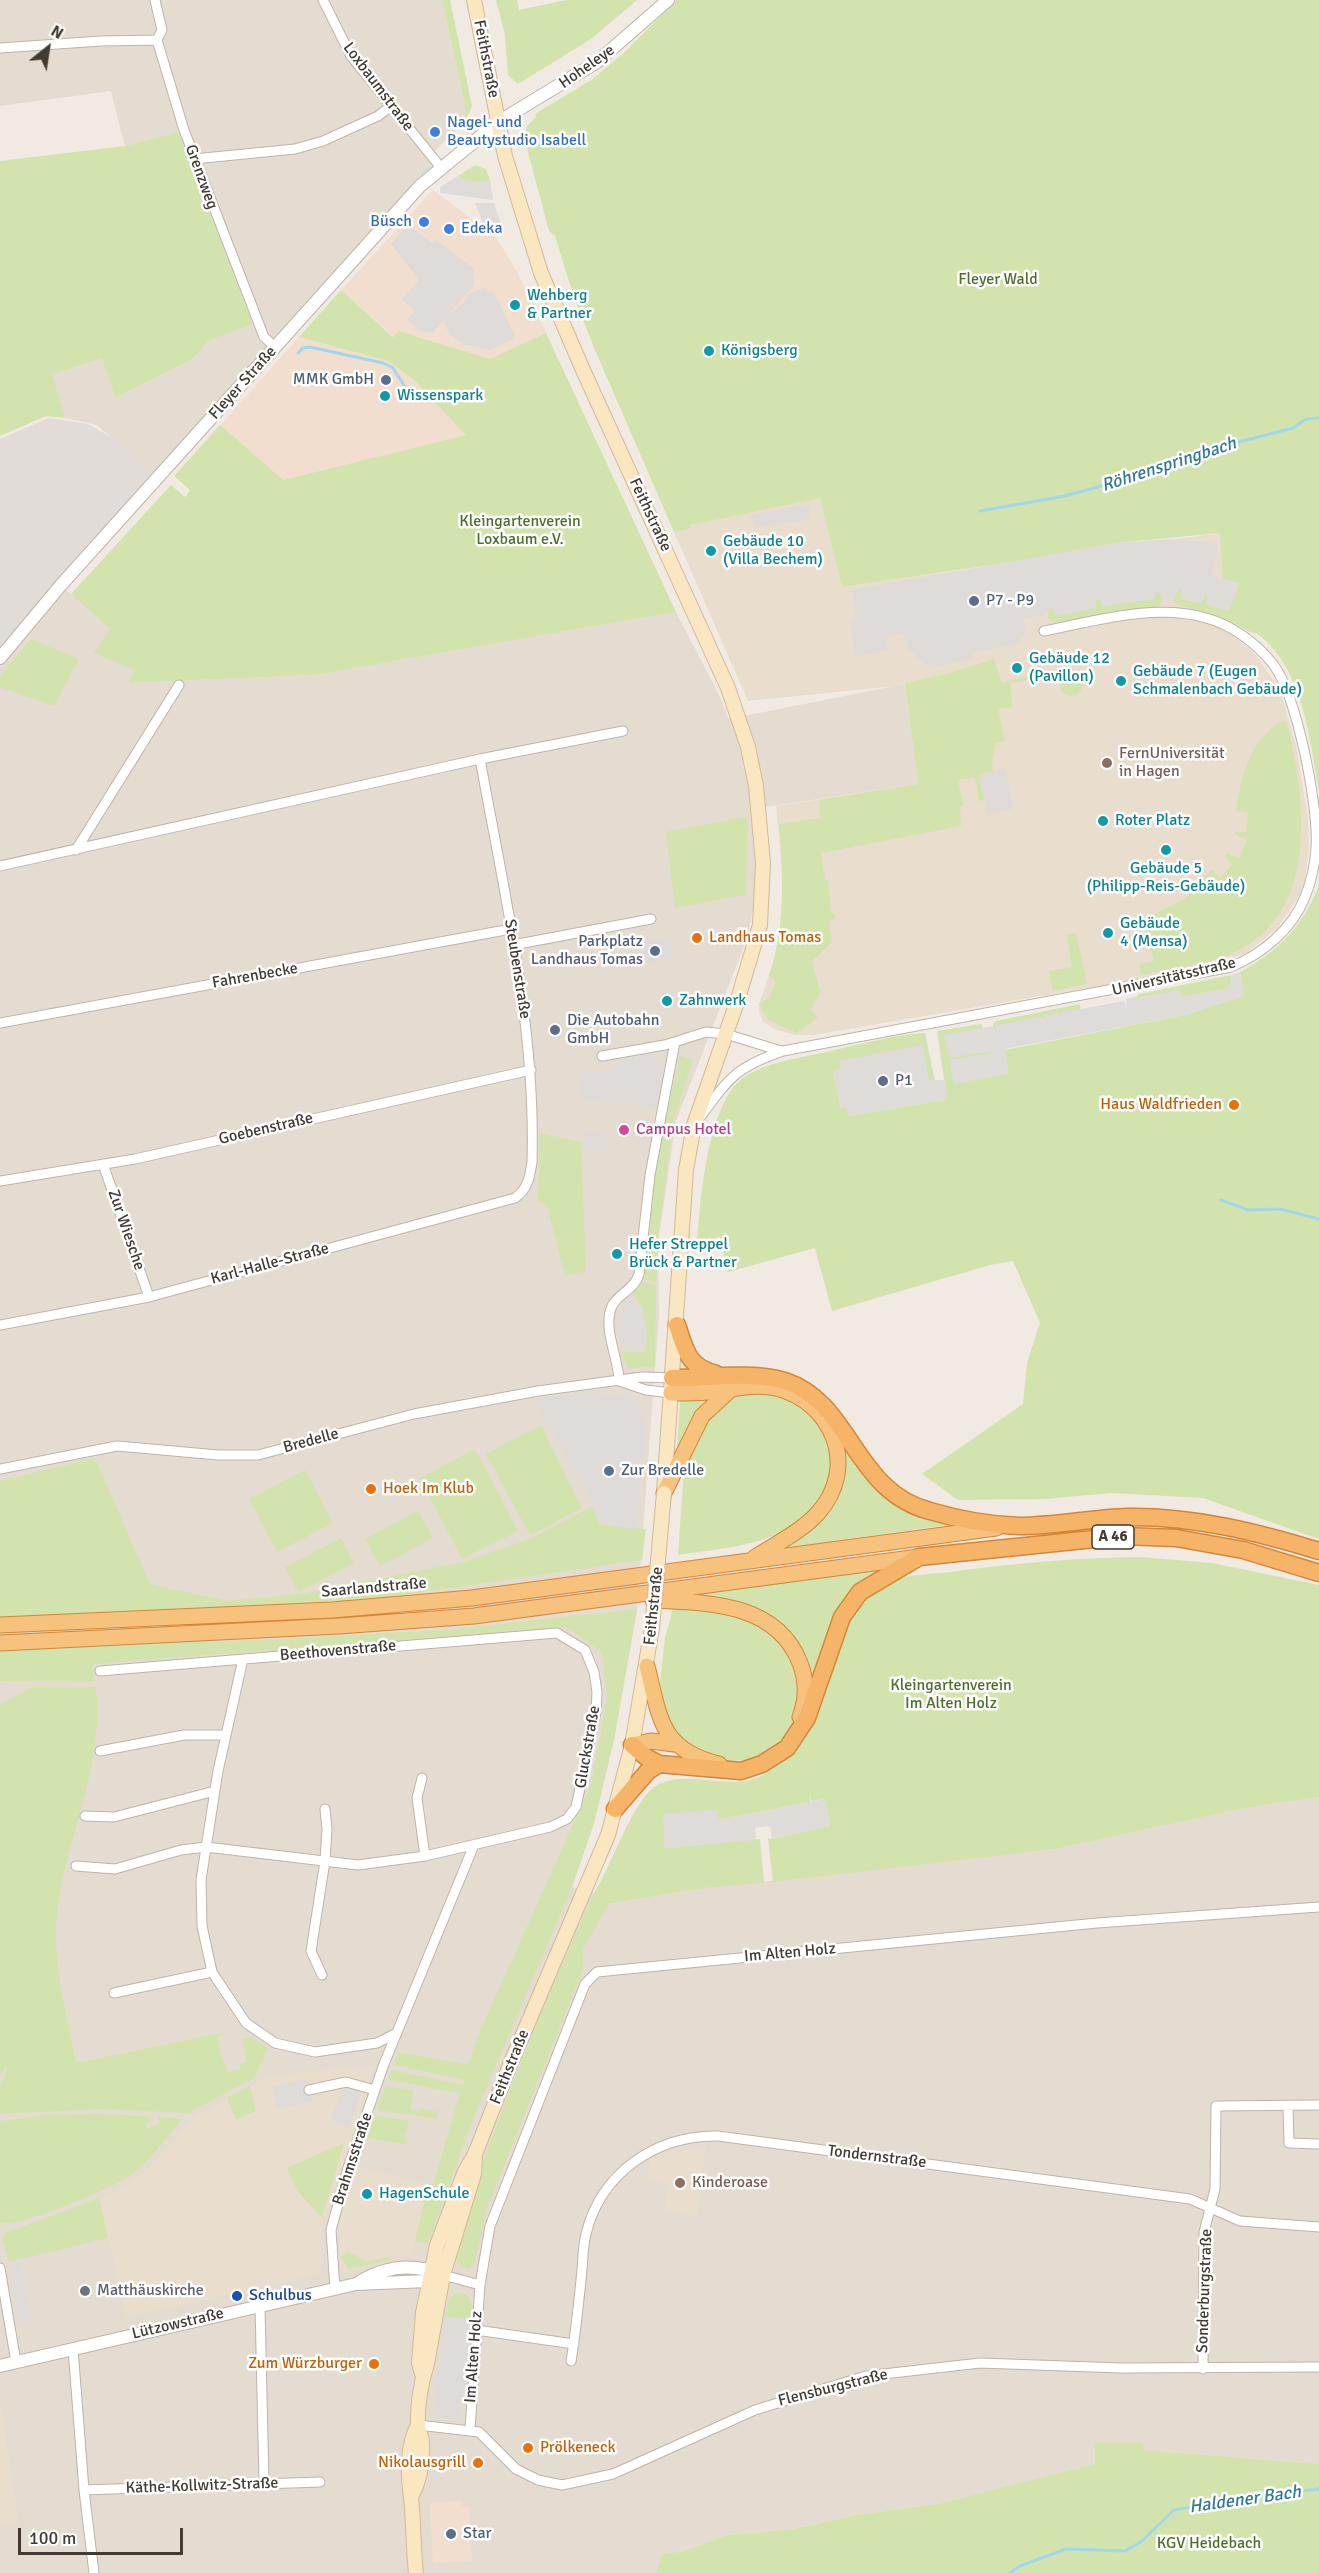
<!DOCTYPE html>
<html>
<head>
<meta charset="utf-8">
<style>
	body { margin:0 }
	#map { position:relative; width:1319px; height:2573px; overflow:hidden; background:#f0eae3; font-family:Signika,sans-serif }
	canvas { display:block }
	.north { position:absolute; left:18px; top:18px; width:60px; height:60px; -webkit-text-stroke:4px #fff; paint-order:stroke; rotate:30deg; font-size:16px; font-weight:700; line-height:24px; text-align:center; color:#423a33 }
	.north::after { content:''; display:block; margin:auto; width:21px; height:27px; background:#423a33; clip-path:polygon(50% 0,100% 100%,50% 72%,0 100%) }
	.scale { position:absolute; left:18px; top:2528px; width:165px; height:27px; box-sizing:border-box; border:3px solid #423a33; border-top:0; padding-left:8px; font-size:18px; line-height:21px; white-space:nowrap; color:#423a33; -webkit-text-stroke:4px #fff; paint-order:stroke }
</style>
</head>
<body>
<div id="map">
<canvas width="1319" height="2573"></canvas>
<div class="north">N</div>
<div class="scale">100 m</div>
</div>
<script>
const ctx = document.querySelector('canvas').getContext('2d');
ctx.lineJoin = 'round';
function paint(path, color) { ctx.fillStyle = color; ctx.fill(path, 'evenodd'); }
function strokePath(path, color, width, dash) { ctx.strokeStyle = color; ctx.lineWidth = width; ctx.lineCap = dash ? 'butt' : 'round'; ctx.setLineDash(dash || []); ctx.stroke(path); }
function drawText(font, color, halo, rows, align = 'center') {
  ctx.font = font + ' Signika,sans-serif'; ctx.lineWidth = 5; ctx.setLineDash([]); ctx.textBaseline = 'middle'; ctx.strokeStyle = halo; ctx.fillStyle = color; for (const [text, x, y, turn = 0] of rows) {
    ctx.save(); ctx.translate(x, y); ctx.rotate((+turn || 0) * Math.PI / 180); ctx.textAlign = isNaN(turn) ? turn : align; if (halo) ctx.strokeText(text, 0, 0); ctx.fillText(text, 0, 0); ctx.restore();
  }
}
paint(new Path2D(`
	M0,0H442L465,106V121L430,155L442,169L155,476L97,425L65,418L51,374L102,357L115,398L193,359L208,341L253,323L178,132L125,146L111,91L0,106Z
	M61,585L111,629L134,670L128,683L316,675L676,612L717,691L729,719L905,684L918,784L752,809L757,866L755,898L748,936L676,1121L658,1243L659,1315L637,1609L614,1740L594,1823L572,1887L594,1893L610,1904L706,1888L1056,1849L1241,1809L1319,1797V2464L1143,2450L1141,2442L1094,2444L1095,2464L1083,2468L937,2504L856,2515L791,2529L727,2535L681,2552L663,2554L656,2573H0V658Z`), '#e4dcd1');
paint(new Path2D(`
	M433,190L496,237L517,272L546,333L491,360L418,336L394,337L341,290Z
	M299,337L388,361L415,381L467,435L271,483L216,430Z
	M461,2501V2507H469L472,2561L433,2563L430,2503Z`), '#f2dece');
paint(new Path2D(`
	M49,418L88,424L111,437L155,476L0,651V439Z`), '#e2dcd8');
paint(new Path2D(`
	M821,497L842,587L1220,533L1228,611L1222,629L1238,639L1257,656L1281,693L1296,746L1308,818L1309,846L1305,880L1299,896L1277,929L1246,953L1217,964L1180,972L814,1035H795L774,1029L764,1022L759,1013V1004L779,948L782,921V867L776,806L918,784L905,685L748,701L674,532L688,529L691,525Z
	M375,2065L322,2229L321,2272L283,2283L126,2317L99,2198L128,2184L148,2168L194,2119L216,2104L269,2076Z
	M706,2145L697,2217L665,2211L668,2184L648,2181L650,2159L664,2153Z
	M356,2166L428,2184L413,2255L353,2270L342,2263L338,2228Z
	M0,2397L19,2526L0,2524Z`), '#e9ddcd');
paint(new Path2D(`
	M442,0H450L472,106L465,121V106Z
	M496,0H517L519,10L566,0H637L591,39L518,84L508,75L505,35Z
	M676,0H1319V790C1309,737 1304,671 1259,635C1254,632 1251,633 1246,630C1223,617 1204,609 1178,606L1173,600L1178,590H1181V599L1202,603L1205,594L1208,595L1206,604L1228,611L1239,584L1223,579L1220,533L1116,543L1026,560L842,587L820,498L691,525L689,529L674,532L595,350L574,297L555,236L549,231L524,137L527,126L536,117L535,114L593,79L627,50Z
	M178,132L253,324L208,341L193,359L115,398L102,358L52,374L65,418L46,416L0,436V161L125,146Z
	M475,165L486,169L490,180C480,185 466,183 458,176Z
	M341,290L393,337L399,331L490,359L546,333L676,612L316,675L128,683L134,670L94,653L110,629L71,594L171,485L185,497L190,490L174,476L220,425L283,480L466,435L415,381L388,361L299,337Z
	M1154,591L1160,593L1163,599L1158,607L1055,624L1048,618V611L1054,607L1056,615L1096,607L1095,600L1101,599L1103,606L1155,598Z
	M31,639L79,659L54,706L0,687V676Z
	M994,659L1002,683L1038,672L1033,679L1010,683L1012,707L998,709L1005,741L996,743L992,762L993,771L979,774L984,800L979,801L975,777L958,780L963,804L960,807L961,826L821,853L825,880H828L831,913L834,914L835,919L829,920L832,942L812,961L820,992L811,1010L818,1018L796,1033L768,1020L759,1004L769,998L776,982L769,976C786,926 783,876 779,824L820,818L819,800L918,784L905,683L950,673Z
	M1060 685a11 11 0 1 1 22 0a11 11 0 1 1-22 0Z
	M1282,721L1287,722C1306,803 1319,912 1235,952C1205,965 1173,969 1141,975L1140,964L1154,961L1144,922L1146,918L1186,898L1211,870L1221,877L1232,865L1225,857V853L1239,858L1247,840L1234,834L1235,832H1246L1248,813L1236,811C1241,777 1250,739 1282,721Z
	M748,816L746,895L675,908L666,832Z
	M1319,885V1539L1203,1498L1111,1493L1045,1499L958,1500L922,1474L1023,1404L1027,1363L1040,1323L1013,1261L990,1265L832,1311L815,1248L728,1272L720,1237L697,1243C700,1202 707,1104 743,1078C766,1062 799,1058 826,1052C858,1045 892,1035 925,1033L935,1081L840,1061L841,1069L833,1071L841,1108H847L849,1116L947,1099L937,1031L981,1024L985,1033L981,1028L986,1052L988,1048L990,1057L987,1054L954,1083L1005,1050L1185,1015L1244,996L1240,972C1279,951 1303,926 1319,885Z
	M1076,933L1087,984L1053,991L1049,971L1072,967L1067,935Z
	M1231,975L1232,982L1226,989L1182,997L1180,991L1139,998L1140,1005H1137L1136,997L1139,994Z
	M1080,1004V1010L1044,1016L1045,1023L1041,1017L996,1026L998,1032L994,1031L993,1024L996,1021Z
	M680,1056L693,1060L671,1128L664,1127Z
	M663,1131L672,1132L658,1238L656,1282L643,1279L655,1172Z
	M540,1133L581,1142L586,1271L565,1276L547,1206L538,1199Z
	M643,1282L656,1285L655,1364L654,1367L628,1368L621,1351L646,1352L642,1307L633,1294Z
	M776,1391L822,1420C825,1432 834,1448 833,1460C833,1474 827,1488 820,1499C788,1546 728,1547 678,1555L683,1482L697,1431L733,1395Z
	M710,1398L676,1460L680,1401Z
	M541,1425L582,1508L530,1535L486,1454Z
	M845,1447C879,1498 902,1516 963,1523L776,1549L802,1535L845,1463Z
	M475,1449L518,1531L462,1559L420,1478Z
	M95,1458L150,1584L228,1601L306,1593L464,1562L532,1538L593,1506L599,1524L646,1529L642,1560L384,1598L327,1604L0,1618V1481Z
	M305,1470L333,1523L277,1552L249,1499Z
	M418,1511L433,1538L380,1566L365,1539Z
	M341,1538L354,1563L298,1592L285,1567Z
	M1140,1557L1212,1563L1319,1585V1797L1241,1809L1056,1849L773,1882L768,1839L830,1826L825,1799L811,1801L809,1794L810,1802L718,1820L717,1811L665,1848L760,1839L764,1883L706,1888L609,1904L583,1949V1970L487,2208L475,2263L469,2269L463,2268L457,2262C460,2221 476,2182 490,2143C521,2058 557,1975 594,1893C611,1867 632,1803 654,1787C685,1767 729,1792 761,1776C770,1771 783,1762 790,1755C826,1722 829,1671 847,1628C856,1606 873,1587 897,1579C913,1574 934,1574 951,1572C1014,1563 1076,1558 1140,1557Z
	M887,1568L833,1620L814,1677H811C797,1614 749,1599 689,1595Z
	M673,1608L730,1614L758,1624L781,1641L800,1676L798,1715L786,1735L771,1750L750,1759L725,1762L680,1740L663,1708L660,1682L665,1638Z
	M637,1609L614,1740L594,1823L572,1887L471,2124L428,2244L415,2241L428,2184L433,2185L460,2093L388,2080L392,2070L463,2085L464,2080L394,2065L399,2052L469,2065L478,2035L591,1785L607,1699L602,1652L566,1627L94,1664V1682L0,1681V1649L281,1639L454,1629Z
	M34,1686L96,1687C104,1768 69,1829 58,1905C50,1956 67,2013 76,2063L225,2032V2034L218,2037L221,2053L218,2054L223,2058L227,2072L240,2069V2064L247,2062L242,2039L251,2037L268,2048L254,2078L188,2113L101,2109L0,2114V2084L8,2068L5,2067L0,2076V1705Z
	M250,2086L256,2111L236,2120L227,2098Z
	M386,2086L413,2091L411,2110L419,2112L420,2108L438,2112L436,2119L379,2110L377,2108Z
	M96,2114L148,2116L150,2122L146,2124L147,2129L159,2123L158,2117L182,2119C166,2138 150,2161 129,2176C113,2188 15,2229 0,2223V2121L46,2115Z
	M373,2115L409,2121L404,2138L407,2139L406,2145L366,2138Z
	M344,2143L322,2218L296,2189L287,2168Z
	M99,2198L108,2238L9,2262L2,2238L6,2233Z
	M348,2252L367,2261L391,2257L392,2260L349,2269L340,2257Z
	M458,2292C474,2294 472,2306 471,2319L445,2317L449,2299Z
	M1142,2442L1144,2450L1319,2464V2573H656L663,2553L681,2552L727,2535L792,2529L856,2515L937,2504L1095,2464L1094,2443Z`), '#d2e3ad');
paint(new Path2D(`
	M458,176L467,181L481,183L490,180L493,200L440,193V187Z
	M475,203H494L501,224L485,228Z
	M408,225L433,244L436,240L473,268L474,285L449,314L468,299L466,295L486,287L489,292L493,291L516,338L490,350L462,344L449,333L443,321L433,332H422L407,320L415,311L402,299L419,280L391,244Z
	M810,504L809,519L755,527L751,514Z
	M1171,539L1218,544L1211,576L1239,584L1228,611L1206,603L1208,595L1205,594L1202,603L1181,599V590L1175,592L1173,599H1163L1160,593L1155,591V599L1102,606L1100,599L1095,600L1096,608L1055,616L1053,607L1040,616L1023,617L1026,635L1019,636V643L972,652L973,659L937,666L924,663L910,650L903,633L886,637L888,650L855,656L850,620L856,618L852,590L1116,543Z
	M1005,769L1013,809L987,814L979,774Z
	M670,937L673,959L640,964L636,942Z
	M1240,972L1244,996L1185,1015L1005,1049L1009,1074L954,1084L949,1060L987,1054L990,1056L987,1048L986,1052L949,1058L944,1035L981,1028L984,1033V1028L993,1026L997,1032L996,1025L1041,1017L1044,1023V1016L1124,1001L1127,1008L1126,999L1136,997L1138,1005L1139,998L1180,990L1182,997L1226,989L1232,982L1231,975Z
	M923,1045L929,1080H944L947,1099L849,1116L847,1108H841L833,1071L841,1069L840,1061Z
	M650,1054V1058L666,1057L667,1061L658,1107L583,1100L576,1070L606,1073L612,1072L621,1060Z
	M583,1131L610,1135L608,1152L581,1149Z
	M631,1296L634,1308L642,1307L647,1334L646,1352H628V1345L620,1344V1335L628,1334L627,1332L620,1333L617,1315L624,1314L621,1305Z
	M574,1393L626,1396L638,1407L642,1414L645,1427L636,1529L599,1524L586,1487L535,1401Z
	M825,1799L830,1826L772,1838L770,1826L755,1828L756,1840L664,1848L663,1814L717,1810L719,1820Z
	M307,2079L312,2101L277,2109L272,2087Z
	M344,2084L362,2091L349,2127L331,2120Z
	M20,2263L32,2320L20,2323L9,2266Z
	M445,2317L471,2319L459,2419L434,2416Z`), '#dedbd8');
strokePath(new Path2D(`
	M298,353L303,348L310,347L383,363L393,368L407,390
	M980,511L1065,496L1178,465L1200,452L1293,428L1306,419L1319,418
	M1221,1200L1248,1210L1280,1209L1319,1219
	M1010,2573L1020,2566L1066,2549L1125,2551L1142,2541L1174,2510L1254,2496L1319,2489`), '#a1d7eb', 3);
const minor = new Path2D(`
	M155,0L162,30L157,40L184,130L264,337L275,347
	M323,0L351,56L442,169
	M0,48L101,41L157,40
	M194,159L295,149L323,141L378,116L390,107
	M76,850L179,685
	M0,866L480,759L623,731
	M513,945L651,919
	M0,1023L511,929
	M602,1056L665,1045L706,1032L726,1034L781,1051
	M701,1116C729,1078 736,1067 783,1051L1231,967C1262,954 1292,930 1305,897C1311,882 1315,864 1316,848C1319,807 1297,696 1273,664C1256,643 1232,625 1206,618C1155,603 1095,621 1044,631
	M103,1164L149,1297
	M0,1181L135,1159L531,1070
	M0,1325L149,1297L515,1198C528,1189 530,1176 532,1162C536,1026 504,892 480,759
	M619,1381C619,1359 602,1328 612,1306C619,1293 635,1289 639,1274L650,1175L675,1042
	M622,1382L646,1390L671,1393
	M0,1469L117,1446L218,1455H258L414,1414L538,1391L642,1377L672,1378
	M243,1659L218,1771L201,1880L202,1926L212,1972L246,2023L275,2043L315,2052L377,2043L397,2033
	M100,1751L184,1735H225
	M422,1778L417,1798L425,1856
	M85,1816L114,1817L215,1791
	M76,1866L115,1869L181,1850L206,1847L358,1865L425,1856L550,1827L567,1819L576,1807L596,1712L597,1692L594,1672L585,1650L557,1633L100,1671
	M322,1975L311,1951L325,1861L327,1829L325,1809
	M114,1993L212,1972
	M309,2090L346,2082L375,2090
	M1288,2106L1289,2143L1319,2144
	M0,2268L16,2362
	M443,2275L480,2285
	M335,2289L331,2230L348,2168L384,2064L474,1845
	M260,2306L264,2483
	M476,2330L574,2344
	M73,2349L84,2490L94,2573
	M571,2361C576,2331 579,2300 582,2270C583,2258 583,2245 586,2234C601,2172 657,2135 718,2136L1190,2199L1240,2221L1319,2227
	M1203,2369L1204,2232L1215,2189L1216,2106L1319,2105
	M418,2425L479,2432L516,2469L538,2480L562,2485L613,2474L755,2410L866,2376L980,2363L1121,2368L1319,2367
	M470,2429L480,2285L490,2226L585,1984L597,1972L1097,1923L1319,1907
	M84,2490L320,2482`);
const tertiary = new Path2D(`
	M0,658L61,585L420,186L498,122L597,62L668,0
	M356,2284C383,2267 410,2262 440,2274
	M0,2366L356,2284L428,2281L438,2277`);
const secondary = new Path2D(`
	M474,0L505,156L541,273L583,370L728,688L748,747L756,786L763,863L760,925L737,1002L694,1125L686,1170L664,1492
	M423,2377L419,2363L423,2313L437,2245L465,2171L475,2154L510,2065L608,1835L632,1745L652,1628
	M411,2497C420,2481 423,2461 422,2443C422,2437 419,2431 418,2425C417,2406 421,2382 427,2364L443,2275L474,2174L475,2157
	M416,2573C413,2548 414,2523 411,2498C408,2474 406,2448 418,2425`);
const trunk = new Path2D(`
	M671,1393C683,1393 696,1393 708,1392C730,1390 754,1383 776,1388C833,1402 859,1467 818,1513C801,1532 775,1544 754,1558
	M664,1493L702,1416L729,1391
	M653,1600C708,1603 776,1602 800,1663C807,1681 807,1699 800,1717
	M0,1625L332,1610L472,1598L996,1528
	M0,1643L339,1626L474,1616L919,1557
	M647,1666C660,1718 660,1750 719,1764
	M632,1745L651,1741L674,1744`);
const motorway = new Path2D(`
	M677,1325C686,1351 687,1366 716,1374
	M672,1378C705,1378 754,1371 785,1381C852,1403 853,1491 930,1511C957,1519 991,1525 1019,1526C1055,1526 1092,1518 1128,1517C1193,1516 1257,1532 1319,1551
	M632,1745L646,1757L659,1764
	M615,1809L648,1771L659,1764L741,1771L762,1764L787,1748L807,1718L842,1617L860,1592L919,1557L1123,1536L1176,1538L1243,1550L1319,1573`);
strokePath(minor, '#beb4a9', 11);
strokePath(tertiary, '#beb4a9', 14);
strokePath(secondary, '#d1ba97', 16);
strokePath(trunk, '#d48639', 17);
strokePath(motorway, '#d48639', 19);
strokePath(minor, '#fff', 9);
strokePath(tertiary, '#fff', 12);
strokePath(secondary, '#fbe6c2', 14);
strokePath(trunk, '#f7c17e', 15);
strokePath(motorway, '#f6b468', 16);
const secondaryBridge = new Path2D(`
	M652,1628L664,1493`);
strokePath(secondaryBridge, '#d1ba97', 16, []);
strokePath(secondaryBridge, '#fbe6c2', 14);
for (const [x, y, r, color] of [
	[435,132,6,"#3f7fe0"],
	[424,222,6,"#3f7fe0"],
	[449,229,6,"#3f7fe0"],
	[515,305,6,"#0f9aa8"],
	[709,351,6,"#0f9aa8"],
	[386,380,6,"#5c6f8a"],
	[385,396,6,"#0f9aa8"],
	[711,551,6,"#0f9aa8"],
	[974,601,6,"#5c6f8a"],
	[1017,668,6,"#0f9aa8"],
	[1121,681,6,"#0f9aa8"],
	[1107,763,6,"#8d6e63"],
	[1103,821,6,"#0f9aa8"],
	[1166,850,6,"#0f9aa8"],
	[1108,933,6,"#0f9aa8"],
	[697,938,6,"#e8710a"],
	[655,951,6,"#5c6f8a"],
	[667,1001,6,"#0f9aa8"],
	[555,1030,6,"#5c6f8a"],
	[883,1081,6,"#5c6f8a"],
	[1234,1105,6,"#e8710a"],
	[624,1130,6,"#d1479c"],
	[617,1254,6,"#0f9aa8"],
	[609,1471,6,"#5c6f8a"],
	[371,1489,6,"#e8710a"],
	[680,2183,6,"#8d6e63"],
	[367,2194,6,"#0f9aa8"],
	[85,2291,6,"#6b7280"],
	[237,2296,6,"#1a4fb4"],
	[374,2364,6,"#e8710a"],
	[528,2448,6,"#e8710a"],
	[478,2463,6,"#e8710a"],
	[451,2534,6,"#5c6f8a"]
]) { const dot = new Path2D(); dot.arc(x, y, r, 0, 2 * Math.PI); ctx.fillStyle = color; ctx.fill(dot); strokePath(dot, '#fff', 2); }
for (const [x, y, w] of [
	[1113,1537,42]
]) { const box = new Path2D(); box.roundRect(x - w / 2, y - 12, w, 24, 4.5); ctx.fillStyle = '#fff'; ctx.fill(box); strokePath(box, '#423a33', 1.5); }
drawText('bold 15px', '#423a33', null, [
	["A 46",1113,1537]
]);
drawText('16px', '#423a33', '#fff', [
	["Feithstraße",486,59,79],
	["Hoheleye",587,67,-35],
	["Loxbaumstraße",378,87,53],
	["Grenzweg",201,177,70],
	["Fleyer Straße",243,383,-48],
	["Feithstraße",650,515,65],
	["Steubenstraße",517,969,81],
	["Fahrenbecke",255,976,-10],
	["Universitätsstraße",1174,977,-13],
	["Goebenstraße",266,1129,-13],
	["Zur Wiesche",126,1230,71],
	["Karl-Halle-Straße",270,1264,-15],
	["Bredelle",311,1441,-15],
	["Saarlandstraße",374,1588,-5],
	["Feithstraße",654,1606,-84],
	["Beethovenstraße",338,1651,-5],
	["Gluckstraße",588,1747,-80],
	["Im Alten Holz",790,1953,-5],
	["Feithstraße",510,2067,-68],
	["Tondernstraße",877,2157,7],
	["Brahmsstraße",353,2159,-72],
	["Sonderburgstraße",1205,2291,-88],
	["Lützowstraße",178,2324,-13],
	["Im Alten Holz",474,2357,-86],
	["Flensburgstraße",833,2388,-14],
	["Käthe-Kollwitz-Straße",202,2486,-2]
]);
drawText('16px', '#366cbe', '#fff', [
	["Nagel- und",447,123],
	["Beautystudio Isabell",447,141],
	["Büsch",412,222,"right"],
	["Edeka",461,229]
], 'left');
drawText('16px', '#4e6f2b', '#fff', [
	["Fleyer Wald",998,280],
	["Kleingartenverein",520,522],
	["Loxbaum e.V.",520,540],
	["Kleingartenverein",951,1686],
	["Im Alten Holz",951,1704],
	["KGV Heidebach",1209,2544]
]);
drawText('16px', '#0d838f', '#fff', [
	["Wehberg",527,296],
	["& Partner",527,314],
	["Königsberg",721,351],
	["Wissenspark",397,396],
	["Gebäude 10",723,542],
	["(Villa Bechem)",723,560],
	["Gebäude 12",1029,659],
	["(Pavillon)",1029,677],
	["Gebäude 7 (Eugen",1133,672],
	["Schmalenbach Gebäude)",1133,690],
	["Roter Platz",1115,821],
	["Gebäude 5",1166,869,"center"],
	["(Philipp-Reis-Gebäude)",1166,887,"center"],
	["Gebäude",1120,924],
	["4 (Mensa)",1120,942],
	["Zahnwerk",679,1001],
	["Hefer Streppel",629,1245],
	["Brück & Partner",629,1263],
	["HagenSchule",379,2194]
], 'left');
drawText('16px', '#4e5e75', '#fff', [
	["MMK GmbH",374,380,"right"],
	["P7 - P9",986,601],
	["Parkplatz",643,942,"right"],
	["Landhaus Tomas",643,960,"right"],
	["Die Autobahn",567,1021],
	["GmbH",567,1039],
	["P1",895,1081],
	["Zur Bredelle",621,1471],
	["Star",463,2534]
], 'left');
drawText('16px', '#785e54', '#fff', [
	["FernUniversität",1119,754],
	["in Hagen",1119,772],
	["Kinderoase",692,2183]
], 'left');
drawText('16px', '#c56008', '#fff', [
	["Landhaus Tomas",709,938],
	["Haus Waldfrieden",1222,1105,"right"],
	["Hoek Im Klub",383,1489],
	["Zum Würzburger",362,2364,"right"],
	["Prölkeneck",540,2448],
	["Nikolausgrill",466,2463,"right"]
], 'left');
drawText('16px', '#b23c85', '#fff', [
	["Campus Hotel",636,1130]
], 'left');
drawText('16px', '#5b616d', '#fff', [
	["Matthäuskirche",97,2291]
], 'left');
drawText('16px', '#164399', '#fff', [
	["Schulbus",249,2296]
], 'left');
drawText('italic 18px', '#307997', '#fff', [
	["Röhrenspringbach",1169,465,-18],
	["Haldener Bach",1245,2500,-8]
]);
</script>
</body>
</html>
